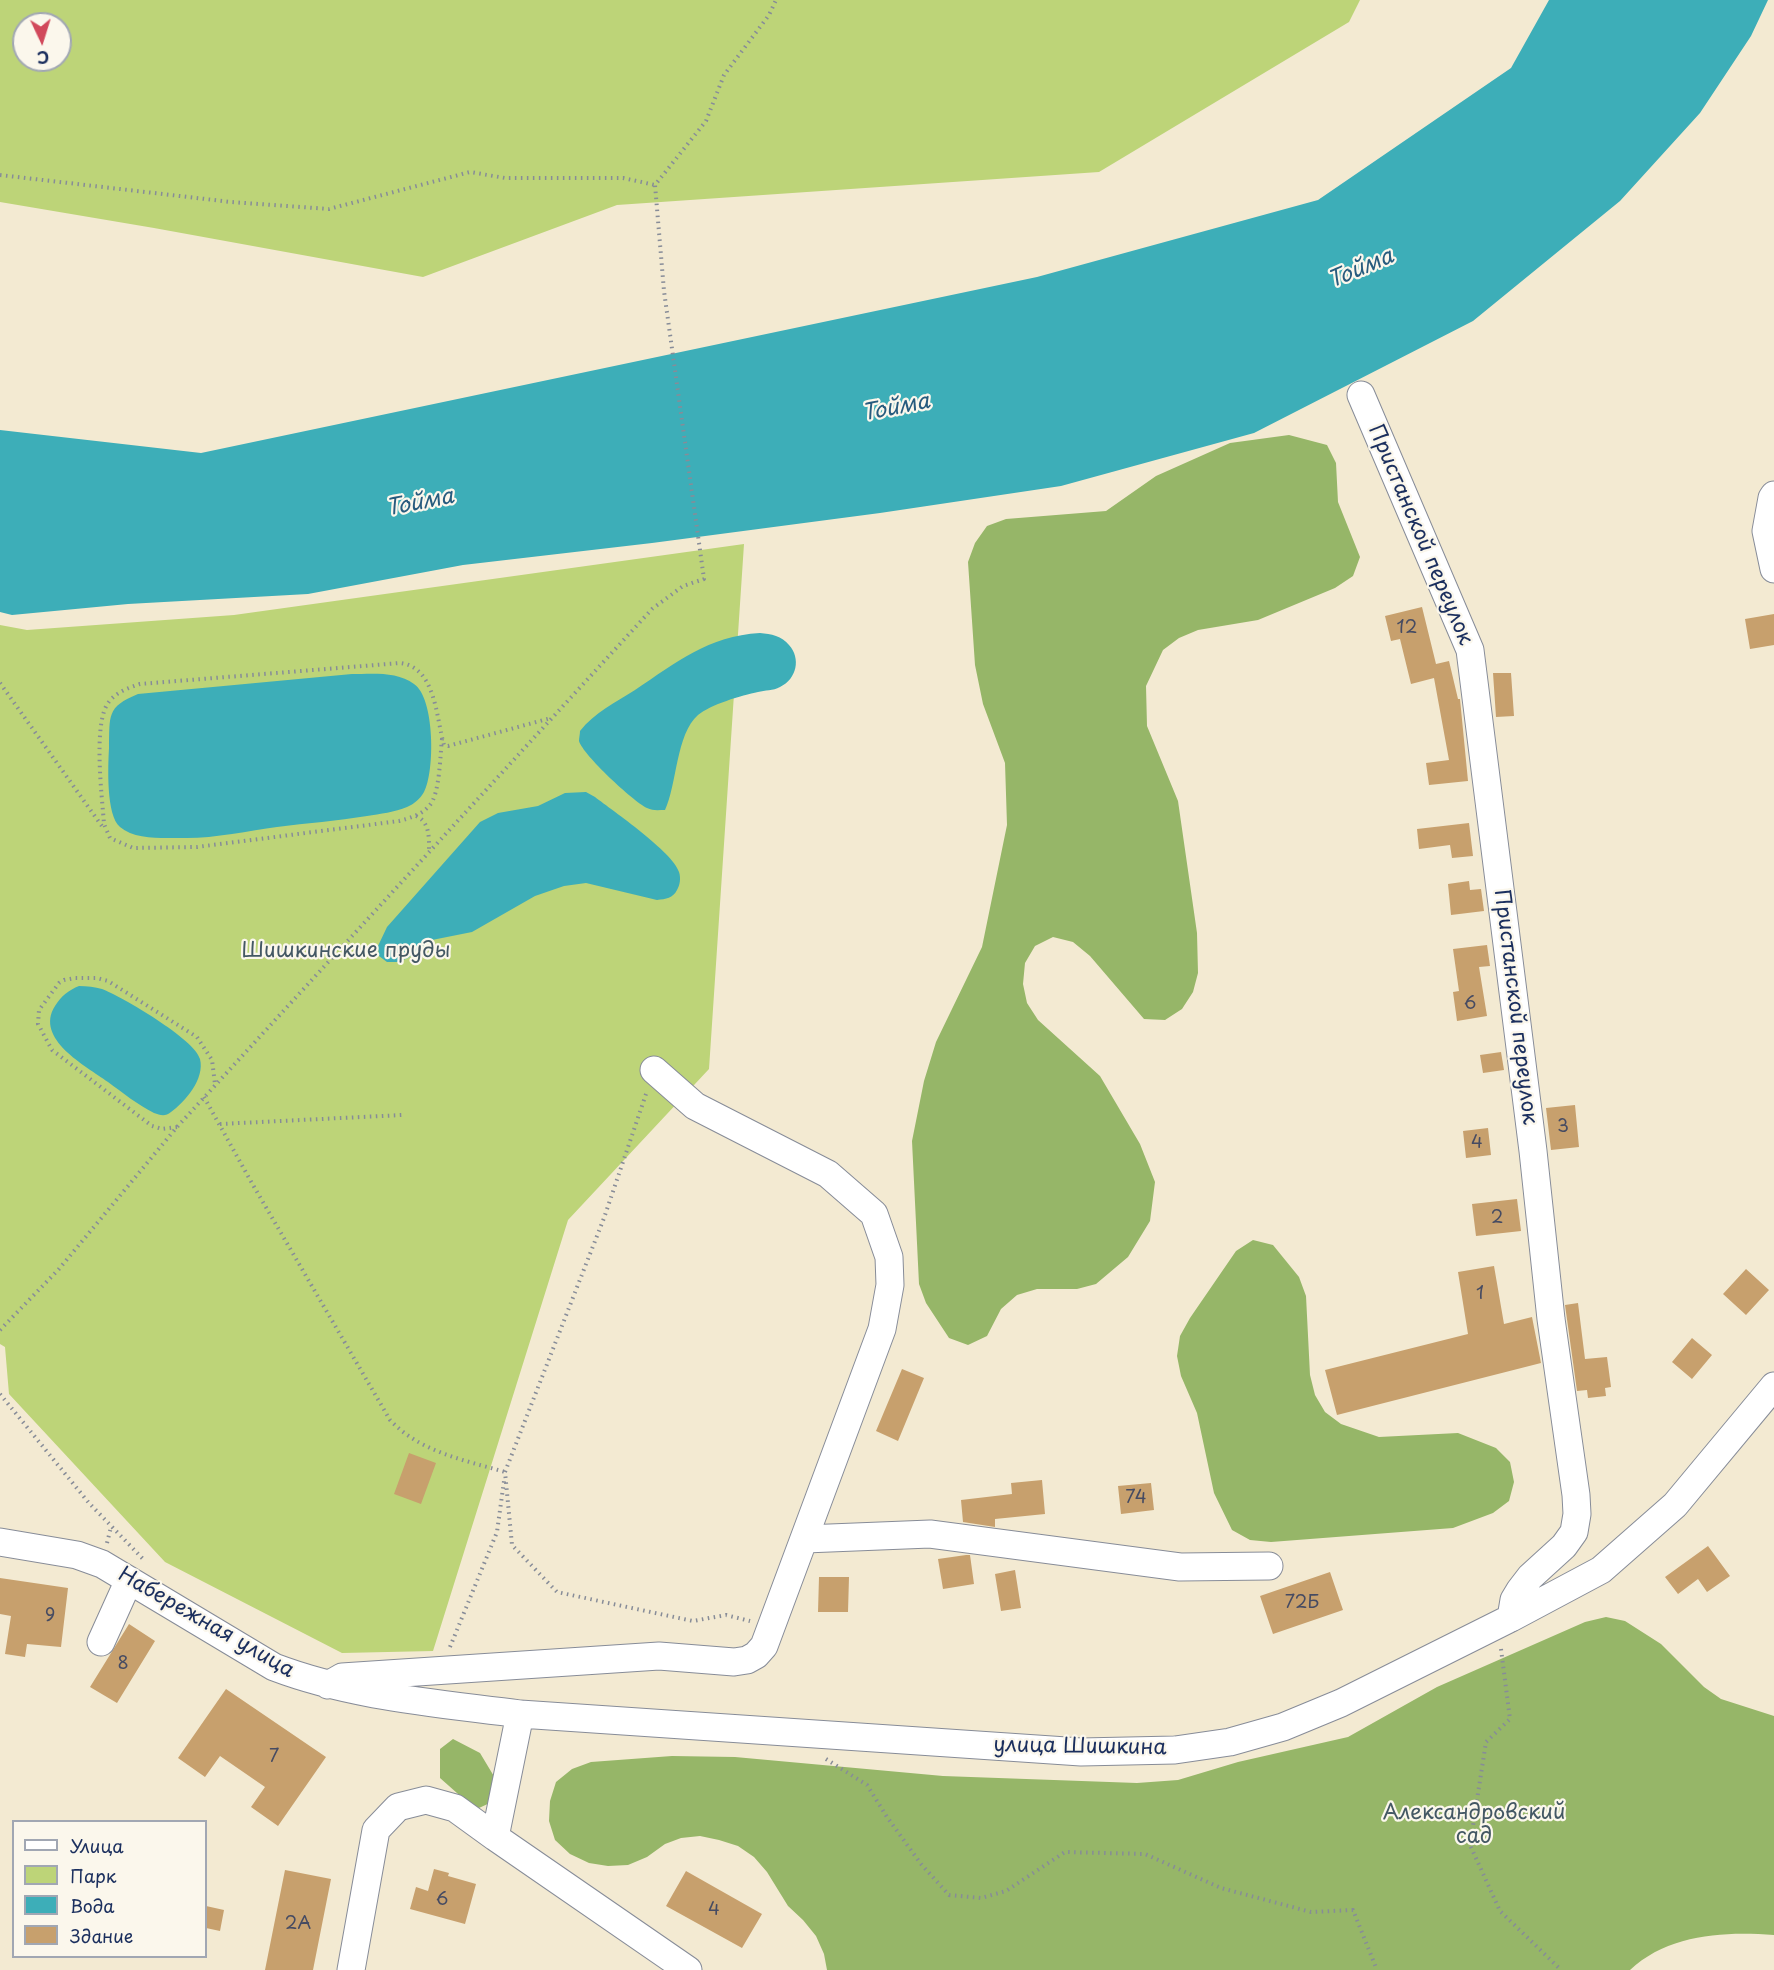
<!DOCTYPE html>
<html>
<head>
<meta charset="utf-8">
<style>
	body { margin:0 }
	#map { position:relative; width:1774px; height:1970px; overflow:hidden; background:#f3ead2; font-family:"Playpen Sans",sans-serif }
	canvas { display:block }
	.legend { position:absolute; left:12px; top:1820px; width:195px; height:138px; box-sizing:border-box; background:#fbf7ec; border:2px solid #a1a7b3; margin:0; padding:8px 10px; list-style:none; font-size:18px; color:#1b2f5e }
	.legend li { display:flex; align-items:center; gap:12px; height:30px }
	.legend b { width:30px; border:2px solid #a1a7b3 }
	.north { position:absolute; left:12px; top:12px; width:60px; height:60px; box-sizing:border-box; background:#fbf7ec; border:2px solid #a1a7b3; border-radius:50%; rotate:176deg; font-size:16px; font-weight:700; line-height:24px; text-align:center; color:#1b2f5e }
	.north::after { content:''; display:block; margin:auto; width:21px; height:27px; background:#d1495b; clip-path:polygon(50% 0,100% 100%,50% 72%,0 100%) }
</style>
</head>
<body>
<div id="map">
<canvas width="1774" height="1970"></canvas>
<ul class="legend">
<li><b style="height:8px;background:#fff"></b>Улица</li>
<li><b style="height:16px;background:#bdd478"></b>Парк</li>
<li><b style="height:16px;background:#3daeb8"></b>Вода</li>
<li><b style="height:16px;background:#c7a06d"></b>Здание</li>
</ul>
<div class="north">С</div>
</div>
<script>
const ctx = document.querySelector('canvas').getContext('2d');
ctx.lineJoin = 'round';
function paint(path, color) { ctx.fillStyle = color; ctx.fill(path, 'evenodd'); }
function strokePath(path, color, width, dash) { ctx.strokeStyle = color; ctx.lineWidth = width; ctx.lineCap = dash ? 'butt' : 'round'; ctx.setLineDash(dash || []); ctx.stroke(path); }
function drawText(font, color, halo, rows, align = 'center') {
  ctx.font = font + ' "Playpen Sans",sans-serif'; ctx.lineWidth = 4.5; ctx.setLineDash([]); ctx.textBaseline = 'middle'; ctx.strokeStyle = halo; ctx.fillStyle = color; for (const [text, x, y, turn = 0] of rows) {
    ctx.save(); ctx.translate(x, y); ctx.rotate((+turn || 0) * Math.PI / 180); ctx.textAlign = isNaN(turn) ? turn : align; if (halo) ctx.strokeText(text, 0, 0); ctx.fillText(text, 0, 0); ctx.restore();
  }
}
paint(new Path2D(`
	M0,0H1360L1349,22L1099,172L617,205L423,277L154,228L0,202ZM24,24H60V60H24Z
	M744,544L709,1069L568,1220L433,1651L342,1653L165,1562L9,1394L5,1347L0,1344V625L27,630L234,615Z`), '#bdd478');
paint(new Path2D(`
	M1289,435L1327,445L1336,463L1338,502L1360,557L1353,576L1335,588L1258,620L1198,630L1179,638L1163,650L1146,686L1147,726L1178,801L1197,933L1198,973L1193,992L1182,1009L1165,1020L1144,1019L1090,956L1073,942L1053,937L1035,946L1025,963L1023,984L1027,1003L1038,1020L1100,1076L1140,1144L1155,1182L1150,1221L1128,1257L1096,1284L1077,1289H1037L1017,1295L1001,1309L987,1336L968,1345L949,1338L926,1303L919,1284L912,1141L924,1081L936,1042L982,947L1007,825L1005,763L983,704L975,665L968,562L975,543L987,526L1006,519L1106,511L1156,476L1230,443Z
	M1253,1240L1273,1245L1299,1277L1306,1296L1310,1375L1315,1395L1325,1412L1341,1424L1379,1437L1458,1433L1496,1448L1510,1462L1514,1482L1509,1501L1493,1513L1453,1528L1271,1542L1250,1540L1232,1530L1214,1493L1197,1413L1181,1376L1177,1356L1180,1336L1190,1318L1236,1251Z
	M1606,1617L1625,1621L1661,1644L1704,1687L1721,1699L1774,1716V1935C1725,1931 1668,1934 1630,1970H827L824,1954L816,1936L803,1920L788,1906L767,1872L754,1857L738,1846L719,1840L700,1836L681,1838L665,1844L647,1857L628,1865L608,1866L589,1863L570,1854L555,1840L549,1821L550,1801L556,1782L572,1769L591,1762L672,1756L735,1757L943,1776L1137,1783L1178,1780L1238,1762L1348,1737L1437,1687L1585,1622Z
	M453,1739L480,1753L498,1783L492,1802L479,1808L466,1801L440,1778V1749Z`), '#96b668');
paint(new Path2D(`
	M1549,0H1768L1751,36L1700,113L1620,201L1473,321L1254,433L1061,486L880,513L652,543L463,565L308,594L128,604L12,615L0,612V430L201,453L1037,277L1318,200L1511,68Z
	M760,633C771,634 782,636 789,645C801,658 797,679 780,687C773,691 765,690 758,692C742,695 710,705 698,715C676,734 677,785 665,810C658,810 653,811 647,808C633,801 583,755 579,741C579,738 580,734 580,731C594,713 616,702 635,690C677,662 708,636 760,633Z
	M352,674C372,674 397,671 414,684C435,698 435,772 424,792C420,799 414,804 407,807C395,812 380,814 367,816C337,821 307,823 277,827C248,831 210,839 182,838C164,838 135,840 120,827C106,815 108,766 109,748C110,716 106,707 138,694Z
	M586,792L595,797C613,811 673,852 679,872C681,878 680,885 677,890C673,898 666,899 657,900L586,883L564,886L535,896L472,932L432,940L408,958L398,962H387L379,956L378,946L387,927L480,822L498,813L538,806L565,793Z
	M79,986C87,986 95,987 102,989C121,996 196,1040 200,1059C205,1079 185,1102 171,1112C165,1117 160,1115 154,1113C138,1105 123,1093 108,1082C86,1066 34,1039 55,1006C61,996 69,990 79,986Z`), '#3daeb8');
paint(new Path2D(`
	M1422,607L1436,664L1449,661L1458,699H1460L1468,781L1429,785L1426,763L1449,760L1434,678L1411,684L1400,639L1391,641L1385,616Z
	M1774,614V645L1750,649L1745,619Z
	M1493,673H1511L1514,716L1496,717Z
	M1469,823L1473,856L1452,858L1450,845L1419,849L1417,829Z
	M1469,881L1470,890L1481,889L1484,911L1451,915L1448,884Z
	M1487,945L1490,966L1479,967L1487,1016L1457,1021L1453,992L1459,991L1453,949Z
	M1501,1052L1504,1070L1483,1073L1480,1055Z
	M1575,1105L1579,1147L1551,1150L1546,1108Z
	M1488,1128L1491,1155L1466,1158L1463,1131Z
	M1517,1199L1521,1231L1476,1236L1472,1204Z
	M1494,1266L1504,1324L1532,1317L1541,1363L1337,1415L1325,1370L1468,1334L1458,1272Z
	M1746,1269L1769,1290L1746,1315L1723,1294Z
	M1578,1303L1585,1359L1607,1357L1611,1387L1605,1388L1606,1396L1588,1398L1587,1390L1577,1391L1565,1305Z
	M1692,1338L1712,1355L1692,1379L1672,1362Z
	M902,1369L924,1378L898,1441L876,1431Z
	M409,1453L436,1463L421,1504L394,1494Z
	M1042,1480L1045,1514L995,1519V1527L963,1522L961,1500L1012,1494L1011,1483Z
	M1151,1483L1154,1510L1121,1514L1118,1486Z
	M1708,1546L1730,1576L1707,1592L1698,1579L1678,1594L1665,1577Z
	M966,1555H970L974,1584L943,1589L938,1559Z
	M1015,1570L1021,1608L1001,1611L995,1574Z
	M1330,1572L1343,1610L1273,1634L1260,1596Z
	M819,1577H849L848,1612H818Z
	M0,1578L68,1588L61,1647L27,1644L25,1657L5,1654L11,1616L0,1614Z
	M129,1624L155,1641L117,1703L90,1687Z
	M226,1689L326,1757L278,1826L251,1807L265,1787L220,1756L205,1777L178,1758Z
	M434,1869L449,1873L448,1876L476,1884L465,1924L410,1909L416,1887L428,1891Z
	M285,1870L331,1879L313,1970H265Z
	M686,1871L762,1914L742,1948L666,1906Z
	M206,1906L224,1910L220,1931L206,1928Z`), '#c7a06d');
const minor = new Path2D(`
	M1361,395L1470,650L1533,1151L1551,1319L1576,1495L1577,1514L1574,1532L1564,1546L1530,1577L1520,1590L1514,1600L1511,1618
	M1774,495L1772,498L1766,531L1774,569
	M805,1539L930,1534L1180,1567L1269,1566
	M0,1542L77,1555L102,1564L274,1667C353,1697 437,1703 520,1714L495,1837L688,1970
	M101,1642L129,1580
	M328,1685L342,1677L659,1656L734,1662L747,1660L756,1655L764,1646L882,1329L890,1285L889,1257L874,1214L828,1174L695,1106L654,1070
	M520,1714L1081,1752L1175,1750L1230,1742L1283,1727L1341,1703L1511,1618L1601,1570L1675,1505L1774,1386
	M351,1970L376,1830L398,1807L426,1800L455,1808L495,1837`);
strokePath(minor, '#878c98', 29);
strokePath(new Path2D(`
	M0,175L231,202L329,209L470,172L505,178H623L655,185
	M0,683L104,829
	M442,739C440,755 440,795 429,806C421,815 410,818 399,821L197,847L133,848L110,838L104,824C102,796 93,725 108,703C116,692 128,688 140,684L400,663C436,667 436,718 444,745L448,746L551,718
	M416,816C430,822 429,838 429,851
	M646,1094L604,1218L505,1472L512,1545L557,1592L693,1621L726,1615L750,1621
	M204,1097L253,1185L390,1420C420,1452 464,1460 505,1472V1474
	M220,1124L402,1115
	M177,1127L162,1129L152,1126L52,1050L38,1024L39,1010L59,983L64,980L75,978H97L108,981L197,1037L212,1060L215,1084
	M0,1330L59,1269L177,1127L652,609L683,586L704,579L664,291L655,185L706,121L724,75L769,15L776,0
	M0,1394L89,1503L145,1561
	M107,1543L111,1527
	M450,1647L497,1532L504,1481
	M1501,1649L1510,1719L1486,1742L1470,1845L1500,1911L1561,1970
	M826,1759L867,1785L887,1817L921,1864L949,1895L981,1898L1006,1891L1065,1852L1145,1854L1221,1888L1311,1912L1353,1910L1377,1970`), '#878c98', 4, [1.5, 4.5]);
strokePath(minor, '#fff', 27);
drawText('18px', '#464b62', null, [
	["12",1407,628],
	["6",1470,1004],
	["3",1563,1127],
	["4",1477,1143],
	["2",1497,1218],
	["1",1480,1294],
	["74",1136,1498],
	["72Б",1302,1603],
	["9",50,1616],
	["8",123,1664],
	["7",274,1757],
	["6",442,1900],
	["4",714,1910],
	["2А",298,1924]
]);
drawText('21px', '#1b2f5e', '#fbf7ec', [
	["Пристанской переулок",1420,535,67],
	["Пристанской переулок",1515,1007,83],
	["Набережная улица",206,1623,30],
	["улица Шишкина",1080,1747,1]
]);
drawText('21px', '#445864', '#fbf7ec', [
	["Шишкинские пруды",346,951],
	["Александровский",1474,1813],
	["сад",1474,1837]
]);
drawText('italic 22px', '#275b7e', '#fbf7ec', [
	["Тойма",1361,269,-23],
	["Тойма",896,408,-11],
	["Тойма",420,503,-11]
]);
</script>
</body>
</html>
